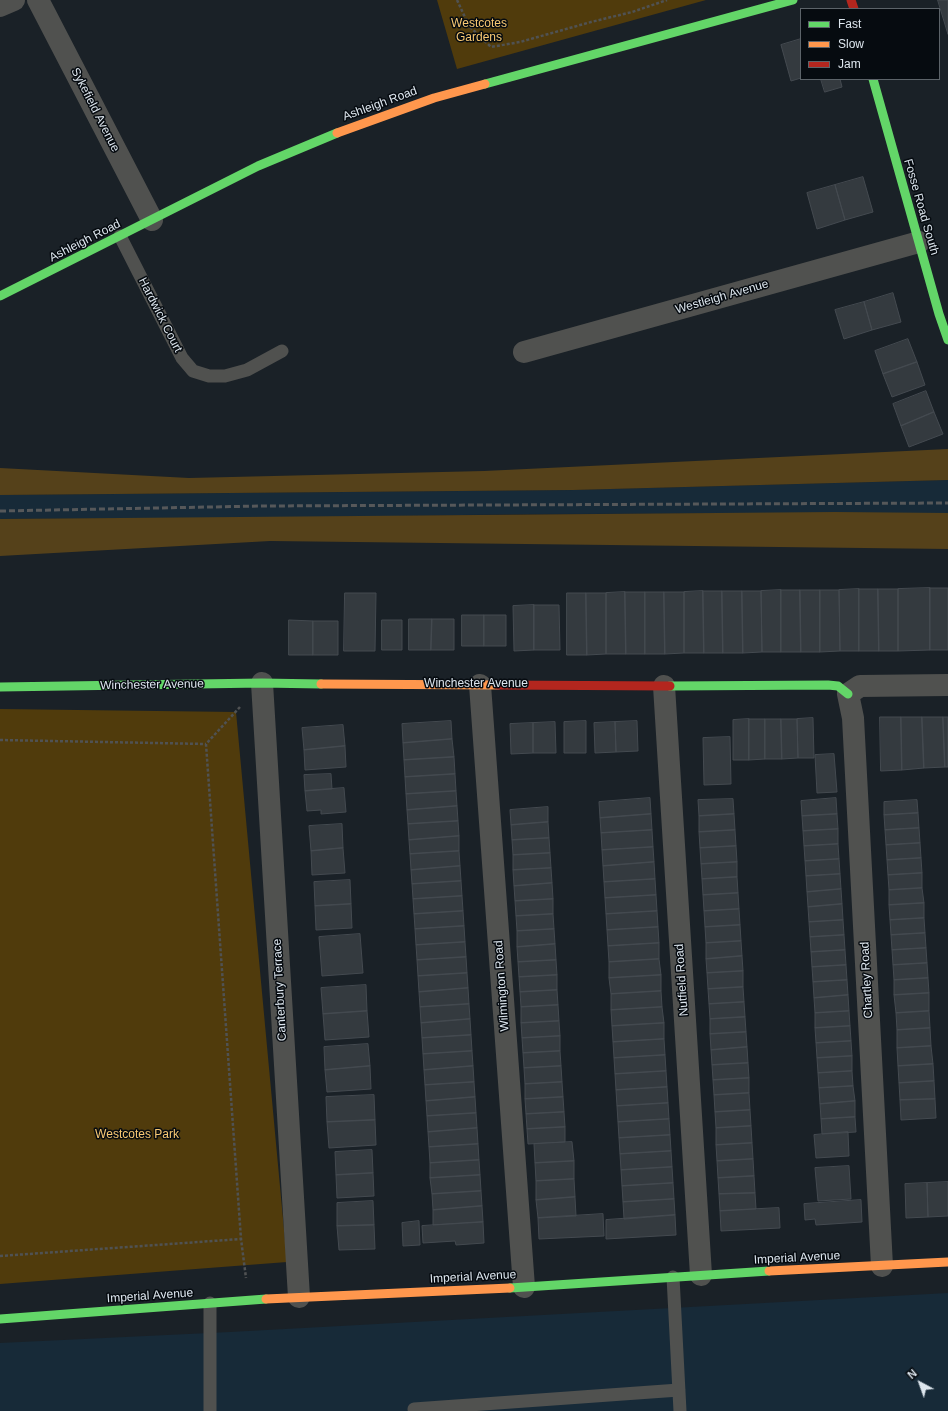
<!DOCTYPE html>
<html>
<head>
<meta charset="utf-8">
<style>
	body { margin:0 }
	#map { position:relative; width:948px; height:1411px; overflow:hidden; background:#1a2127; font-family:Arial,sans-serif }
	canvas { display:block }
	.legend { position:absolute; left:800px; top:8px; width:140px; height:72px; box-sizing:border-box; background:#060b10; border:1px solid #5c6369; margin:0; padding:5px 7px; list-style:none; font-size:12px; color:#dde6ee }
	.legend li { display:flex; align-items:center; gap:8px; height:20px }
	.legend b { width:20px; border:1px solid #5c6369 }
	.north { position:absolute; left:900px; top:1363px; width:40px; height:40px; -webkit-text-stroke:3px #060b10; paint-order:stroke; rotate:319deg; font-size:11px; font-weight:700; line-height:16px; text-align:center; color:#dde6ee }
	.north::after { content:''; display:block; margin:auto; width:14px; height:18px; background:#dde6ee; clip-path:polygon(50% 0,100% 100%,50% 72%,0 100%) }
</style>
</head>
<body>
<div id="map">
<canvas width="948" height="1411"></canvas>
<ul class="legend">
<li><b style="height:5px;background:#63d668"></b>Fast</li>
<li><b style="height:5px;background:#ff974d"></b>Slow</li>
<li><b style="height:5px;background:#b3261e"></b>Jam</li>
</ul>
<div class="north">N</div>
</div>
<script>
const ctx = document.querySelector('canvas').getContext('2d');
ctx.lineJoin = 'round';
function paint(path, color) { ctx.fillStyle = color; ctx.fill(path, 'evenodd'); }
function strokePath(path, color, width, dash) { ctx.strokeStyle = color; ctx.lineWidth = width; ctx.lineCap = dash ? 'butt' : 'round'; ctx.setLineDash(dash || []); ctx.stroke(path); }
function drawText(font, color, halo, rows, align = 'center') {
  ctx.font = font + ' Arial,sans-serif'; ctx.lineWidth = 3; ctx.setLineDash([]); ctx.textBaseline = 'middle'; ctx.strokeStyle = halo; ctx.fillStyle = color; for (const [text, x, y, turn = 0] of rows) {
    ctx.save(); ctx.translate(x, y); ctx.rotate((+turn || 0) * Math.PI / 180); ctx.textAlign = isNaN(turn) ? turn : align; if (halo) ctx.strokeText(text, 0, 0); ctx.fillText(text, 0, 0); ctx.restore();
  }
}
paint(new Path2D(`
	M948,480V513L527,514L270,518L0,519V495L573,490Z
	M948,1293V1411H0V1343L230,1332Z`), '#172a38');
paint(new Path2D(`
	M437,0H706L457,69Z
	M0,709L236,712L287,1262L0,1284Z`), '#503b0c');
paint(new Path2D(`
	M948,449V480L573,490L0,495V468L189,478L484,471Z
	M835,512L948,513V549L270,541L0,556V519Z`), '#55411a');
const building = new Path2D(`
	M938,0H948V34Z
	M801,39V78L791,81L781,45Z
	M821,79H840L842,87L825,92Z
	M863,177L873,212L845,220L835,185Z
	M835,185L845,220L817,229L807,193Z
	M893,293L901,322L872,330L864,302Z
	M864,302L872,330L844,339L835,310Z
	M908,339L917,362L883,374L875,351Z
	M917,362L925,385L892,397L883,374Z
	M926,391L934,412L901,426L893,404Z
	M934,412L943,434L909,447L901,426Z
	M930,588H948V650H930Z
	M930,588V650L898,651V589Z
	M859,589V651H840L839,590Z
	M859,589H878L879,651H859Z
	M878,589H898V651H879Z
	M781,590V652H762L761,591Z
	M781,590H800L801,652H781Z
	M800,590H820V652H801Z
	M820,590H839L840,651L820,652Z
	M703,591L704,653H684V592Z
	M703,591H722L723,653H704Z
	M722,591H742L743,653H723Z
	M742,591H761L762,652L743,653Z
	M625,592L626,654H606V593Z
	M625,592H645V654H626Z
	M645,592H664L665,654H645Z
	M664,592H684V653L665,654Z
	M345,593H376L375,651H344Z
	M567,593H586L587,655H567Z
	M586,593H606V654L587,655Z
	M534,605H559L560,650H534Z
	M534,605V650L514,651L513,606Z
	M462,615H484V646H462Z
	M484,615H506V646H484Z
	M409,619H432L431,650H409Z
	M432,619H454V650H431Z
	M289,620L313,621V655H289Z
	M382,620H402V650H382Z
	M313,621H338V655H313Z
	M880,717H901L902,770L881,771Z
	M901,717H922L924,768L902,770Z
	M922,717H943L945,767L924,768Z
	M943,717H948V767H945Z
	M813,718L814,758H798L797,719Z
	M749,719V760H733V720Z
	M749,719H765V759L749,760Z
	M765,719H781L782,759H765Z
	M781,719H797L798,758L782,759Z
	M451,721L452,739L403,743L402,724Z
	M586,721V753H564V722Z
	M637,721L638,751L616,752L615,722Z
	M555,722L556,753H533V723Z
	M615,722L616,752L595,753L594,723Z
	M533,723V753L511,754L510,724Z
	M343,725L345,746L304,750L302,728Z
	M730,737L731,784L704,785L703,738Z
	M452,739L454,757L404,760L403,743Z
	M345,746L346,767L305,770L304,750Z
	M834,754L837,792L817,793L815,755Z
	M454,757L455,774L405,777L404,760Z
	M331,774L332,789L305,791L304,775Z
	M455,774L456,791L406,794L405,777Z
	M344,788L346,812L321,814V810L307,811L305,791Z
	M456,791L457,806L407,810L406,794Z
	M650,798L651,814L600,818L599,802Z
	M836,798L837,814L802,816L801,801Z
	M733,799L734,814L699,816L698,800Z
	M917,800L918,813L884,815V802Z
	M457,806L458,821L408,824L407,810Z
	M548,807V822L511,825L510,810Z
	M918,813L919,828L885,830L884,815Z
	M651,814L652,830L601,833L600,818Z
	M734,814L735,830L699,832V816Z
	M837,814L838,829L803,831L802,816Z
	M458,821L459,836L409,840L408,824Z
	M548,822L549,838L512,840L511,825Z
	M342,824L343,848L311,851L309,826Z
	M919,828L920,843L886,845L885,830Z
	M838,829V844L804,846L803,831Z
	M652,830L653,847L602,850L601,833Z
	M735,830L736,846L700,848L699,832Z
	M459,836V851L410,854L409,840Z
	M549,838L550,853L513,855L512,840Z
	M920,843L921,858L887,860L886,845Z
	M838,844L839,859L805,861L804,846Z
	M736,846L737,862L701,864L700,848Z
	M653,847L654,862L603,866L602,850Z
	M343,848L345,873L312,875L311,851Z
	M459,851L460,866L411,870L410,854Z
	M550,853L551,868L513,870V855Z
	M921,858L922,873L888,875L887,860Z
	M839,859L840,874L806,876L805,861Z
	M654,862L655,879L604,882L603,866Z
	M737,862V877L702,879L701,864Z
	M460,866L461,881L412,884L411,870Z
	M551,868L552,883L514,886L513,870Z
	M922,873V888L889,890L888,875Z
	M840,874L841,889L807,892L806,876Z
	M737,877L738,893L703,895L702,879Z
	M655,879L656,895L605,898L604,882Z
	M350,880L351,904L315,906L314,882Z
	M461,881L462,896L413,899L412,884Z
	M552,883L553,899L515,901L514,886Z
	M922,888L924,903L889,905V890Z
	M841,889L842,904L808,907L807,892Z
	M738,893L739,909L704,911L703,895Z
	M656,895L657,911L606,914L605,898Z
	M462,896L463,911L414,914L413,899Z
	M553,899V914L516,916L515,901Z
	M924,903V918L890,920L889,905Z
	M351,904L352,928L316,930L315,906Z
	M842,904L843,920L809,922L808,907Z
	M739,909L740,925L705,927L704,911Z
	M463,911L464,926L415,929L414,914Z
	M657,911L658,927L607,930L606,914Z
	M553,914L554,929L517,931L516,916Z
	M924,918L925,933L891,935L890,920Z
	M843,920L844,935L810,937L809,922Z
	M740,925L741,941L706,943L705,927Z
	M464,926L465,942L416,945L415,929Z
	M658,927L659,943L608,946L607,930Z
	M554,929L555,944L517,947V931Z
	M925,933L926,948L892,950L891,935Z
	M360,934L363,973L322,976L319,937Z
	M844,935L845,950L811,952L810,937Z
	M741,941L742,956L706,959V943Z
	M465,942L466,957L417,960L416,945Z
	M659,943V959L609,962L608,946Z
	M555,944L556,960L518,962L517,947Z
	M926,948L927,963L893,965L892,950Z
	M845,950L846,965L812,967L811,952Z
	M742,956L743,971L707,973L706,959Z
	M466,957L467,973L418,976L417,960Z
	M659,959L661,975L609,978V962Z
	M556,960L557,975L519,977L518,962Z
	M927,963L928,978L894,980L893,965Z
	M846,965L847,980L813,982L812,967Z
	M743,971V987L708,989L707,973Z
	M467,973L468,988L419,992L418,976Z
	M557,975V990L520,992L519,977Z
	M661,975V991L611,994L609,978Z
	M928,978L929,993L894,995V980Z
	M847,980L848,995L814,998L813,982Z
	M366,985L367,1011L323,1014L321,988Z
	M743,987L744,1002L709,1004L708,989Z
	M468,988L469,1004L420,1007L419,992Z
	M557,990L558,1005L521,1007L520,992Z
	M661,991L662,1007L611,1010V994Z
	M929,993V1011L896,1013L894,995Z
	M848,995L849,1011L815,1013L814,998Z
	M744,1002L745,1017L710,1019L709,1004Z
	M469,1004L470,1019L421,1023L420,1007Z
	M558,1005L559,1021L521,1023V1007Z
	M662,1007L664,1023L612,1026L611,1010Z
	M367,1011L369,1037L325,1040L323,1014Z
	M849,1011L850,1026L815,1028V1013Z
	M929,1011L930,1028L897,1030L896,1013Z
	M745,1017L746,1032L710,1034V1019Z
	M470,1019L471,1035L422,1038L421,1023Z
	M559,1021L560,1036L522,1038L521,1023Z
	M664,1023V1039L613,1042L612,1026Z
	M850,1026L851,1041L816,1043L815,1028Z
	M930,1028L931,1046L897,1048V1030Z
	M746,1032L747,1047L711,1050L710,1034Z
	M471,1035L472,1051L423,1054L422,1038Z
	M560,1036V1051L523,1053L522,1038Z
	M664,1039L665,1055L614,1058L613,1042Z
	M851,1041L852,1056L817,1058L816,1043Z
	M368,1044L370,1066L325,1070L324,1047Z
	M931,1046L933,1064L898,1066L897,1048Z
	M747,1047L748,1063L712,1065L711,1050Z
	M472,1051L473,1066L424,1070L423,1054Z
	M560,1051L561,1066L524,1068L523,1053Z
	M665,1055L666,1071L615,1074L614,1058Z
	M852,1056V1071L818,1073L817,1058Z
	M748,1063L749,1078L713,1080L712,1065Z
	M933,1064L934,1081L899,1083L898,1066Z
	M370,1066L371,1089L327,1092L325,1070Z
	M473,1066L474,1082L425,1085L424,1070Z
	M561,1066L562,1082L525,1084L524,1068Z
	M666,1071L667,1087L616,1090L615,1074Z
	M852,1071L853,1086L819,1088L818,1073Z
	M749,1078V1093L714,1095L713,1080Z
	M934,1081L935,1099L900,1100L899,1083Z
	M474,1082L475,1097L426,1101L425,1085Z
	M562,1082L563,1097L525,1099V1084Z
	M853,1086L855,1101L820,1104L819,1088Z
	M667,1087L668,1103L617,1106L616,1090Z
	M749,1093L750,1110L715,1112L714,1095Z
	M374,1095L375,1120L327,1122L326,1097Z
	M475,1097L476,1113L427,1116L426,1101Z
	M563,1097L564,1112L526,1114L525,1099Z
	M935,1099L936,1118L901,1120L900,1100Z
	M855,1101V1117L821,1119L820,1104Z
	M668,1103L669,1119L618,1122L617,1106Z
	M750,1110L751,1126L716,1128L715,1112Z
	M564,1112L565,1127L527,1129L526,1114Z
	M476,1113L477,1128L428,1132L427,1116Z
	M855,1117L856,1132L822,1134L821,1119Z
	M669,1119L670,1135L619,1138L618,1122Z
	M375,1120L376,1145L329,1148L327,1122Z
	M751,1126L752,1143L716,1145V1128Z
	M565,1127V1142L528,1144L527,1129Z
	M477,1128L478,1144L429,1147L428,1132Z
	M848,1132L849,1156L816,1158L814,1135Z
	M670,1135L671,1151L620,1154L619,1138Z
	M572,1142L574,1161L535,1163L534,1144Z
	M752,1143L753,1159L717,1161L716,1145Z
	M478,1144L479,1160L430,1163L429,1147Z
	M372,1150L373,1173L336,1175L335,1152Z
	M671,1151L672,1167L621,1170L620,1154Z
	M753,1159L754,1176L718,1178L717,1161Z
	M479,1160L480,1175L430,1178V1163Z
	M574,1161V1179L536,1181L535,1163Z
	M849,1166L851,1199L818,1201L815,1168Z
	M672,1167L673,1183L622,1186L621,1170Z
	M373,1173L374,1196L337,1198L336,1175Z
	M480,1175L481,1191L432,1194L430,1178Z
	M754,1176L755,1193L719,1194L718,1178Z
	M574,1179L575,1197L536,1200V1181Z
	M948,1182V1216L928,1217L927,1183Z
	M673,1183L674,1199L623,1202L622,1186Z
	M927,1183L928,1217L906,1218L905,1184Z
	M481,1191L482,1206L433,1210L432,1194Z
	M755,1193L756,1209L720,1211L719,1194Z
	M575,1197L576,1216L538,1218L536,1200Z
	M674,1199L675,1215L624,1219L623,1202Z
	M861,1200L862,1222L816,1225L815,1219L805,1220L804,1204Z
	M373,1201L374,1225L337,1226V1203Z
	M482,1206L483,1222L433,1225V1210Z
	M779,1208L780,1228L721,1231L720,1211Z
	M603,1214L604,1236L539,1239L538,1218Z
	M675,1215L676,1235L606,1239V1220Z
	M419,1221L420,1245L403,1246L402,1223Z
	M483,1222L484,1243L456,1245L455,1241L423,1243L422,1226Z
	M374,1225L375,1249L339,1250L337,1226Z`);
paint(building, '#343a3f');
strokePath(building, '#444a50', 1);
strokePath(new Path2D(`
	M457,0L469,26L491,47L520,42L591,22L632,12L667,0
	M240,707L206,744L241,1239L246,1278
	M0,740L206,744
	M0,1256L241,1239`), '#505253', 2.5, [3, 2]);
strokePath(new Path2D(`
	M120,236L182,358L193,371L209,376H225L247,370L282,351
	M673,1277L680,1411
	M210,1303V1411
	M414,1409L679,1390`), '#50514f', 13);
strokePath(new Path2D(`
	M38,0L152,220
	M0,6L14,0
	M524,352L919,242
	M262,683L299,1297
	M480,685L524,1287
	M664,686L701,1275
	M882,1266L853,718L848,694L860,686L948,685`), '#50514f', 22);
strokePath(new Path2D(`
	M873,79L939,314L948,340
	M485,84L793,0
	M0,296L258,166L337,133
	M670,686L828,685L838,686L848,694
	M0,687L262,683L321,684
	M510,1288L769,1271
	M0,1319L266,1299`), '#63d668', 9);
strokePath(new Path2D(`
	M337,133L434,98L485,84
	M321,684L498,685
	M769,1271L948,1262
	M266,1299L510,1288`), '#ff974d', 9);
strokePath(new Path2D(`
	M851,0L854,9
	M498,685L670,686`), '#b3261e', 9);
strokePath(new Path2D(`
	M0,511L262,506L948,503`), '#56585a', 3, [6, 3]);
drawText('12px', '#f9c973', '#060b10', [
	["Westcotes",479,24],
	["Gardens",479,38],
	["Westcotes Park",137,1135]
]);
drawText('12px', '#dde6ee', '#060b10', [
	["Ashleigh Road",380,104,-20],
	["Sykefield Avenue",95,110,63],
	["Fosse Road South",921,207,74],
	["Ashleigh Road",85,241,-27],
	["Westleigh Avenue",722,297,-16],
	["Hardwick Court",160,315,63],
	["Winchester Avenue",476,684],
	["Winchester Avenue",152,685,-1],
	["Nutfield Road",682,980,-94],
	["Chartley Road",867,980,-93],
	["Wilmington Road",502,986,-94],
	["Canterbury Terrace",280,990,-93],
	["Imperial Avenue",797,1258,-3],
	["Imperial Avenue",473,1277,-3],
	["Imperial Avenue",150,1296,-4]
]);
</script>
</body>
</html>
